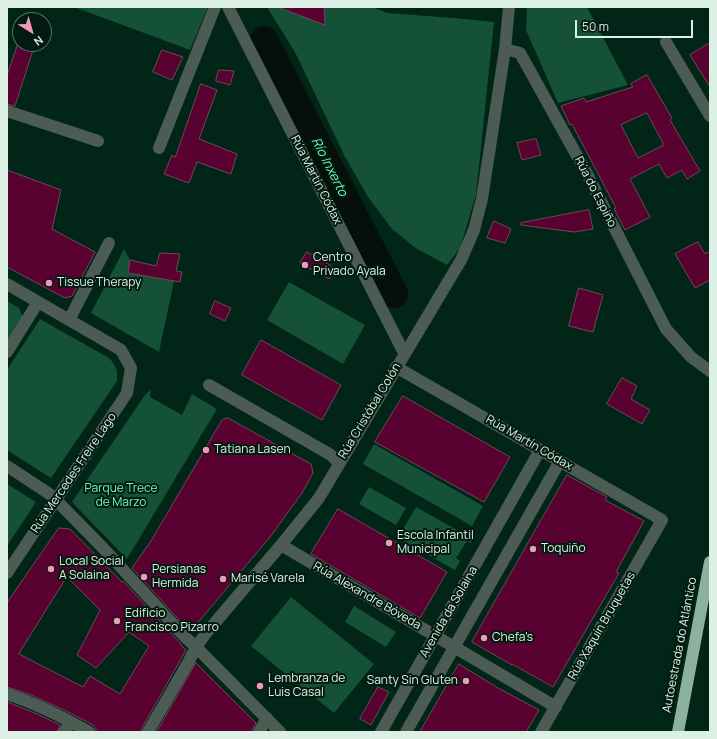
<!DOCTYPE html>
<html>
<head>
<meta charset="utf-8">
<style>
	body { margin:0 }
	#map { position:relative; width:717px; height:739px; overflow:hidden; background:#012517; font-family:Manrope,sans-serif }
	canvas { display:block }
	.frame { position:absolute; inset:0; border:8px solid #dcf0e5; pointer-events:none }
	.north { position:absolute; left:12px; top:12px; width:40px; height:40px; box-sizing:border-box; background:#021a0f; border:1px solid #597065; border-radius:50%; rotate:143deg; font-size:11px; font-weight:700; line-height:16px; text-align:center; color:#dcf0e5 }
	.north::after { content:''; display:block; margin:auto; width:14px; height:18px; background:#ef9ab8; clip-path:polygon(50% 0,100% 100%,50% 72%,0 100%) }
	.scale { position:absolute; left:575px; top:20px; width:118px; height:18px; box-sizing:border-box; border:2px solid #dcf0e5; border-top:0; padding-left:5px; font-size:12px; line-height:14px; white-space:nowrap; color:#dcf0e5; -webkit-text-stroke:3px #021a0f; paint-order:stroke }
</style>
</head>
<body>
<div id="map">
<canvas width="717" height="739"></canvas>
<div class="frame"></div>
<div class="north">N</div>
<div class="scale">50 m</div>
</div>
<script>
const ctx = document.querySelector('canvas').getContext('2d');
ctx.lineJoin = 'round';
function paint(path, color) { ctx.fillStyle = color; ctx.fill(path, 'evenodd'); }
function strokePath(path, color, width, dash) { ctx.strokeStyle = color; ctx.lineWidth = width; ctx.lineCap = dash ? 'butt' : 'round'; ctx.setLineDash(dash || []); ctx.stroke(path); }
function drawText(font, color, halo, rows, align = 'center') {
  ctx.font = font + ' Manrope,sans-serif'; ctx.lineWidth = 4; ctx.setLineDash([]); ctx.textBaseline = 'middle'; ctx.strokeStyle = halo; ctx.fillStyle = color; for (const [text, x, y, turn = 0] of rows) {
    ctx.save(); ctx.translate(x, y); ctx.rotate((+turn || 0) * Math.PI / 180); ctx.textAlign = isNaN(turn) ? turn : align; if (halo) ctx.strokeText(text, 0, 0); ctx.fillText(text, 0, 0); ctx.restore();
  }
}
paint(new Path2D(`
	M74,7H208L190,50Z
	M267,7H277L325,25L324,7H372L387,13L454,18L494,22L476,195L460,248L447,265L417,249L392,229L368,197L344,155L296,54Z
	M527,7H587L628,85L558,103L526,30Z
	M124,249L130,260L128,273L174,281L159,352L91,313Z
	M289,282L365,325L343,364L267,320Z
	M7,301L19,308L23,317L7,342Z
	M40,319L109,358C116,366 118,370 117,381L51,478L7,450V370Z
	M151,389L150,397L182,415L192,394L217,409L127,559L72,502L145,395Z
	M374,444L483,506L472,526L363,464Z
	M7,484L36,502L7,546Z
	M369,487L406,508L396,525L359,504Z
	M416,507L473,539L471,543L467,541L456,558L460,561L455,570L398,538Z
	M291,597L374,664L334,713L251,646Z
	M354,606L396,632L386,647L345,622Z`), '#155139');
strokePath(new Path2D(`
	M264,40L394,294`), '#041009', 28);
const building = new Path2D(`
	M281,7H324L325,25L280,8Z
	M710,43V87L690,55Z
	M18,44H35L15,106L7,104V76Z
	M162,50L183,57L172,80L153,72Z
	M219,70L234,71L230,85L216,81Z
	M647,75L672,118L670,120L700,171L687,179L682,170L667,178L659,164L630,179L650,217L625,230L614,209L616,208L572,124L570,125L561,106L584,98L586,102L633,87L631,84ZM647,113L664,145L638,158L621,125Z
	M201,84L217,90L199,139L237,154L231,174L197,162L189,183L164,174L172,155L175,157Z
	M536,139L541,155L522,160L517,143Z
	M7,170L61,190L52,229L95,252L72,296L65,298L7,267Z
	M589,210L593,229L574,232L521,225V223Z
	M494,221L511,229L505,243L487,238Z
	M698,242L705,254L710,251V280L695,288L675,254Z
	M307,252L335,268L329,279L300,263Z
	M160,253L180,254L176,271L182,272L180,282L128,273L130,260L156,266Z
	M579,288L603,295L593,332L569,326Z
	M215,301L231,308L225,321L210,314Z
	M261,340L341,385L322,420L242,375Z
	M622,378L637,386L631,399L650,410L642,424L607,404Z
	M403,396L510,457L484,502L375,442Z
	M228,418L311,464L313,473L302,493L270,537L190,632L132,568L151,541L222,420Z
	M567,475L607,497L605,500L644,521L616,572L619,573L553,687L512,664V665L472,642Z
	M338,509L447,572L420,618L311,554Z
	M59,528L70,529L122,582L123,581L181,644H180L186,650L142,728L141,732H96V729L93,725L62,709L31,695L7,687V603ZM67,577L100,610L77,655L96,668L129,632L149,646L120,694L90,676L83,687L19,654Z
	M196,663L256,723L251,732H157Z
	M459,664L498,688L539,710L526,732H420Z
	M378,687L389,692L371,725L360,719Z
	M7,702L35,713L60,725L57,732H7Z`);
paint(building, '#590130');
strokePath(building, '#6d4a56', 1);
strokePath(new Path2D(`
	M228,7L404,353
	M509,7L505,49L520,53L586,172L666,329L691,357L710,371
	M666,42L710,116
	M7,111L98,141
	M159,148L215,7
	M7,284L121,350L131,368L127,393L7,573
	M69,320L109,243
	M7,352L38,302
	M396,367L662,520L541,732
	M209,385L331,455L339,463
	M7,466L48,493L56,500L104,549L185,637L196,647L280,732
	M281,545L556,707
	M7,694C35,703 63,717 89,732
	M64,732L71,722
	M148,732L188,663L196,647L207,632L281,545L319,498L461,260L474,230L482,199L505,49
	M259,732L267,718
	M381,732L540,450
	M406,732L560,461`), '#4c5b53', 12);
strokePath(new Path2D(`
	M678,732L710,562`), '#8cb19e', 12);
for (const [x, y, r, color] of [
	[305,265,4,"#ef9ab8"],
	[49,283,4,"#ef9ab8"],
	[206,450,4,"#ef9ab8"],
	[389,543,4,"#ef9ab8"],
	[533,549,4,"#ef9ab8"],
	[51,569,4,"#ef9ab8"],
	[144,577,4,"#ef9ab8"],
	[223,579,4,"#ef9ab8"],
	[117,621,4,"#ef9ab8"],
	[484,638,4,"#ef9ab8"],
	[466,681,4,"#ef9ab8"],
	[260,686,4,"#ef9ab8"]
]) { const dot = new Path2D(); dot.arc(x, y, r, 0, 2 * Math.PI); ctx.fillStyle = color; ctx.fill(dot); strokePath(dot, '#021a0f', 1.5); }
drawText('12px', '#dcf0e5', '#021a0f', [
	["Rúa Martín Códax",316,180,63],
	["Rúa do Espiño",595,192,63],
	["Rúa Cristóbal Colón",370,411,-59],
	["Rúa Martín Códax",529,443,30],
	["Rúa Mercedes Freire Lago",74,473,-56],
	["Rúa Alexandre Bóveda",367,596,30],
	["Avenida da Solaina",449,612,-60],
	["Rúa Xaquín Bruquetas",602,626,-60],
	["Autoestrada do Atlántico",680,645,-79]
]);
drawText('12px', '#dcf0e5', '#021a0f', [
	["Centro",313,258],
	["Privado Ayala",313,272],
	["Tissue Therapy",57,283],
	["Tatiana Lasen",214,450],
	["Escola Infantil",397,536],
	["Municipal",397,550],
	["Toquiño",541,549],
	["Local Social",59,562],
	["A Solaina",59,576],
	["Persianas",152,570],
	["Hermida",152,584],
	["Marisé Varela",231,579],
	["Edificio",125,614],
	["Francisco Pizarro",125,628],
	["Chefa's",492,638],
	["Lembranza de",268,679],
	["Luis Casal",268,693],
	["Santy Sin Gluten",458,681,"right"]
], 'left');
drawText('12px', '#6cfbbd', '#021a0f', [
	["Parque Trece",121,489],
	["de Marzo",121,503]
]);
drawText('italic 13px', '#69f9bb', '#021a0f', [
	["Río Inxerto",329,167,63]
]);
</script>
</body>
</html>
